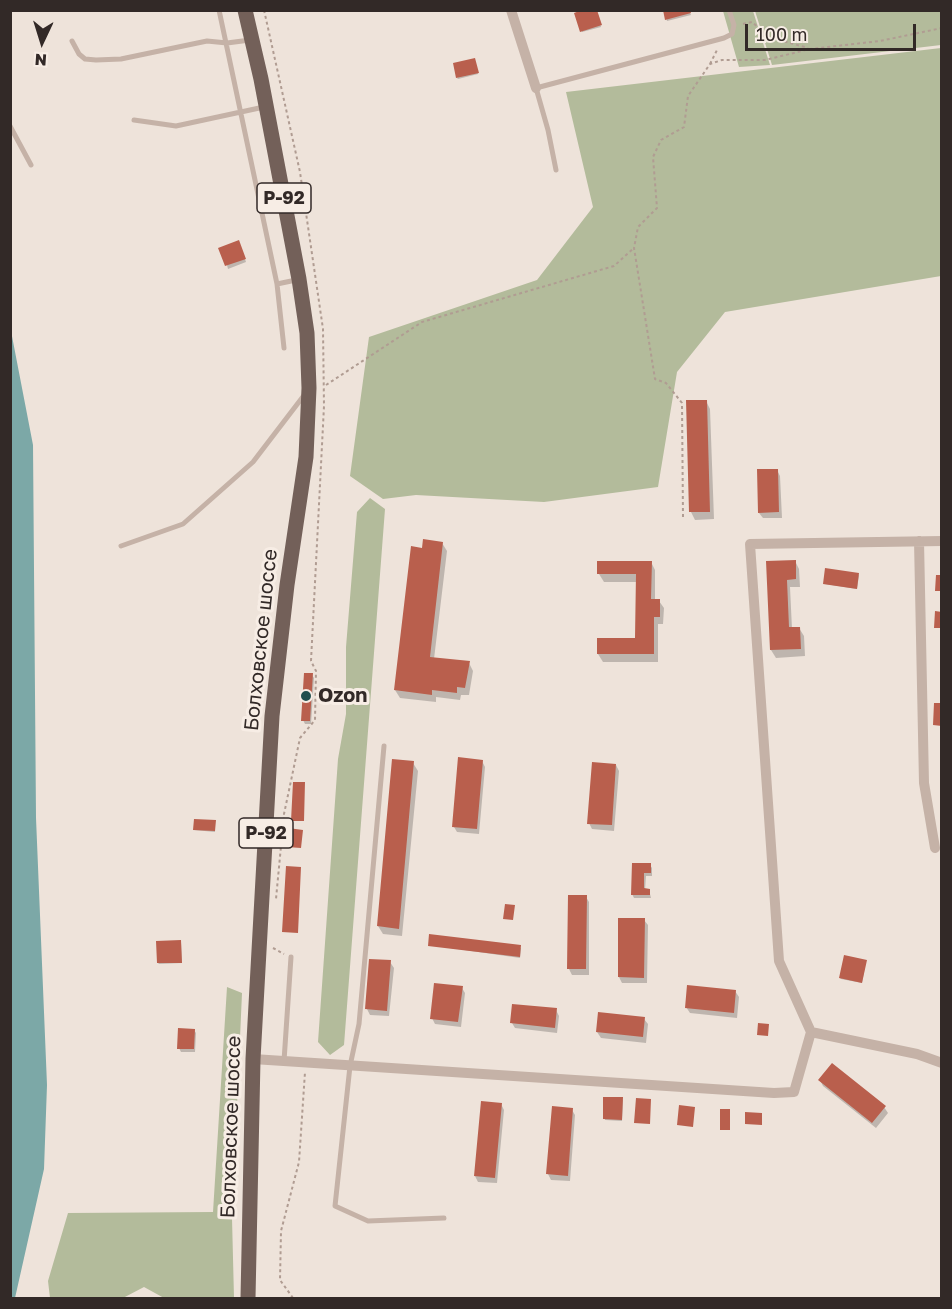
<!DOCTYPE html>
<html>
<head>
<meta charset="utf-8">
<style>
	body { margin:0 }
	#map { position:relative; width:952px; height:1309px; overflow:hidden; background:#eee3da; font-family:"Golos Text",sans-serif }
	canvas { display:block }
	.frame { position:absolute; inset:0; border:12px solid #322927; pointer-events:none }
	.north { position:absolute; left:12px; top:12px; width:60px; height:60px; -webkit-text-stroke:4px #f7ede5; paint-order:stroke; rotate:184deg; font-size:16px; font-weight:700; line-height:24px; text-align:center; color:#322927 }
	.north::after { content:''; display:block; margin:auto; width:21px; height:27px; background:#322927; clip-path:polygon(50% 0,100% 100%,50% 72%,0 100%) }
	.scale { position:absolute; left:745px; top:24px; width:171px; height:27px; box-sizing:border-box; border:3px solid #322927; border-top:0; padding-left:8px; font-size:18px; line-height:21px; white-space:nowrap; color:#322927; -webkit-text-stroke:4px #f7ede5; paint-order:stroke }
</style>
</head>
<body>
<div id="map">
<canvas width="952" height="1309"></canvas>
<div class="frame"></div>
<div class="north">N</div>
<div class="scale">100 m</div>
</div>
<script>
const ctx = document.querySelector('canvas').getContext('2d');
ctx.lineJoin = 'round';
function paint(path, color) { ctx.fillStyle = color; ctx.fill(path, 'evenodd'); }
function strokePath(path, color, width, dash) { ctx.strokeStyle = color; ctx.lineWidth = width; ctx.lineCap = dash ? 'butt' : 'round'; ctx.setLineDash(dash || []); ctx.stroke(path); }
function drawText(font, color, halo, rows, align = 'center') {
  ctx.font = font + ' "Golos Text",sans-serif'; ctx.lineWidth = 6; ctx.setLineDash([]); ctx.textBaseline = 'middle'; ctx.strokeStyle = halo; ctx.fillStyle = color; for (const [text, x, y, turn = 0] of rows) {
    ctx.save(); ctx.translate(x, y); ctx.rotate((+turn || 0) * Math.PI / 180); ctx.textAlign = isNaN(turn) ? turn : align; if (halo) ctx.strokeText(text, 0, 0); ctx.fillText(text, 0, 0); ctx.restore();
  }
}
paint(new Path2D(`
	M894,10L897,12L904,10L941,11V45L772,65L755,11Z
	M723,11H753L770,65L739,67Z
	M941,48V276L725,312L677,372L658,487L544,502L416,495L383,499L350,476L369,337L537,280L593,207L566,92Z
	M370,498L385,509L344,1045L330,1055L318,1042L338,759L346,714V647L357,512Z
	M227,987L242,993L232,1218L234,1298H164L144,1287L123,1298H50L48,1281L68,1213L213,1212Z`), '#b3bb9b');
paint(new Path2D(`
	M11,331L33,445L36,818L47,1085L44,1169L15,1298H10Z`), '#7ca8a7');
paint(new Path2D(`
	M596,10L601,27L582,32L576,14Z
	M664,10H689L691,15L667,21Z
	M475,61L478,74L458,79L457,78Z
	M240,245L246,262L228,269L227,265Z
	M706,401L710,409L714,519L695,520L691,512L687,402Z
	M777,470L780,476L782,518H763L759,513Z
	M442,543L447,551L434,659L469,663L473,671L469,695H461L460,700L436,697V702L400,698L395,690L423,549Z
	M795,561L799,569L800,587H790L792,629L799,628L804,636L805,656L776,658L771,650L768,562Z
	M651,562L655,570V601H659L664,608L663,624H658V662H603L598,654L637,640V582H604L599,574Z
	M859,575L857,589L825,584Z
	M312,675L314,678L311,724H305L303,720Z
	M482,761L485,767L479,834L457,832L454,827Z
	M413,763L418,771L402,936L383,934L378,926Z
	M616,765L619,771L614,831L592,829L589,823Z
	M940,802H942V822H941Z
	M215,822V832L194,830Z
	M634,864L650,865L652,868V876H646L645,890H649L651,898H634L632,894Z
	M586,897L589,902V975H572L569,969Z
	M644,920L648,925L647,983H622L619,977Z
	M181,942L182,963L159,964L158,963Z
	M429,945L521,948L520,958Z
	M866,961L862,983L841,979L840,978Z
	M390,962L394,968L389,1016L370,1015L367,1009Z
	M462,988L465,993L461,1027L435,1024L432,1018Z
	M735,991L739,997L737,1018L690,1013L686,1007Z
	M556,1010L559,1016L557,1033L515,1028L512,1023Z
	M644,1019L648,1024L646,1043L601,1038L597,1032Z
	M194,1030L196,1033L195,1052H181L179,1048Z
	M820,1080L884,1107L888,1113L876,1128L823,1086Z
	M605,1098L623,1100L622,1121L605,1120Z
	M501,1104L504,1110L497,1183L478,1182L475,1176Z
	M572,1110L575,1115L570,1181L551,1180L548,1174Z`), '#0003');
paint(new Path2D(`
	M582,10H597L602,25L580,32L574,13Z
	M663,10H690L691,13L665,20Z
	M475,58L479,73L456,78L453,63Z
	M239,240L246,259L225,266L218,248Z
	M686,400H707L710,512H689Z
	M757,469H778L779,512L758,513Z
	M423,539L443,542L430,657L470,661L465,688L457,687V693L432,690V695L394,690L411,546L422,548Z
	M796,560V579L787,580L789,627H800L801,649L770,650L766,561Z
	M597,561H652L651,599H660V617H654V654H597V638H635L636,574H597Z
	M825,568L859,573L857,589L823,584Z
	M936,575H942V591H935Z
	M935,611L942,612V628H934Z
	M304,673H313L310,721H301Z
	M934,703H942V726L933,725Z
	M458,757L483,760L477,829L452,827Z
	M392,759L414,761L399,929L377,926Z
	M592,762L616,764L612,825L587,824Z
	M293,782H305L304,821H291Z
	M194,819L216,820L215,831L193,830Z
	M288,828L303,830L301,848L287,847Z
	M632,863H651V873H644V888L650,889V895H631Z
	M286,866L301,867L298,933L282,932Z
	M568,895H587L586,969H567Z
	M505,904L515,905L513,920L503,919Z
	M618,918H645L644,978L618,977Z
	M429,934L521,945L520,957L428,946Z
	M181,940L182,963H157L156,941Z
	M844,955L867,960L862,983L839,978Z
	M369,959L391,960L387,1011L365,1009Z
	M434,983L463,986L458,1022L430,1019Z
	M687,985L736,990L734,1013L685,1008Z
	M512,1004L557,1008L555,1028L510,1023Z
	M598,1012L645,1017L643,1037L596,1032Z
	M758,1023L769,1024L768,1036L757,1035Z
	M178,1028L195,1029L194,1049H177Z
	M832,1063L886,1106L872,1123L818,1080Z
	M603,1097H623L622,1120L603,1119Z
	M636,1098L651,1099L650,1124L634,1123Z
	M481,1101L502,1103L495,1178L474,1176Z
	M679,1105L695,1107L693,1127L677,1125Z
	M552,1106L573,1108L568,1176L546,1174Z
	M720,1109H730V1130H720Z
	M745,1112L762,1113V1125L745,1124Z`), '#b95f4d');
strokePath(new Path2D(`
	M264,10L300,172L323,329L324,406L311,661L316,671L315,720L300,738L284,814L276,899
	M743,24L752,22L769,37L808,48
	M710,64L718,48
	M326,385L422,322L614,266L634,248
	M683,517L682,403L666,383L655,379L634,248L638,227L657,208L653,157L661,140L684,127L688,96L710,64L722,60H765L810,49L880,41L942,28
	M273,948L284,954
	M293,1298L280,1280L281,1231L299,1162L305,1072`), '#b09c92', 2, [3, 3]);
strokePath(new Path2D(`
	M219,10L277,284L284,348
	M72,41L79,54L85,59L96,60L121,59L207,41L227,43L250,40
	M134,120L176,126L264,107
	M10,126L31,165
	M556,170L548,130L536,88L724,38L732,34L734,25L729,10
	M260,199L281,194
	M277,284L296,280
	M121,546L183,524L253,462L305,394
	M384,746L359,1024L350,1066L335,1206L368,1221L444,1218
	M284,1061L291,957`), '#c5b2a7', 5);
strokePath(new Path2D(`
	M511,10L536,88
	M919,541L924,783L935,848
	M811,1032L917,1054L942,1063
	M253,1059L774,1093L794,1092L811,1032L779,961L750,544L942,541`), '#c5b2a7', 10);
strokePath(new Path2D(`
	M245,10L261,79L299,279L307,333L309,388L306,457L287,585L272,716L253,1059L248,1298`), '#736059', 15);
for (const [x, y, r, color] of [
	[306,696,6,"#214f4e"]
]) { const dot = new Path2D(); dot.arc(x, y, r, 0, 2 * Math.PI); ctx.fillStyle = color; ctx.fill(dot); strokePath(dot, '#f7ede5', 2); }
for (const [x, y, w] of [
	[284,198,54],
	[266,833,54]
]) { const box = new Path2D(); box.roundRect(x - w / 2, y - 15, w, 30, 4.5); ctx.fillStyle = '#f7ede5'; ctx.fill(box); strokePath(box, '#322927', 1.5); }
drawText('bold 18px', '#322927', null, [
	["Р-92",284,198],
	["Р-92",266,833]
]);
drawText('20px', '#322927', '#f7ede5', [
	["Болховское шоссе",261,640,-84],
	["Болховское шоссе",231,1127,-88]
]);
drawText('bold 20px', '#322927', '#f7ede5', [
	["Ozon",318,696]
], 'left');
</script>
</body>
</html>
